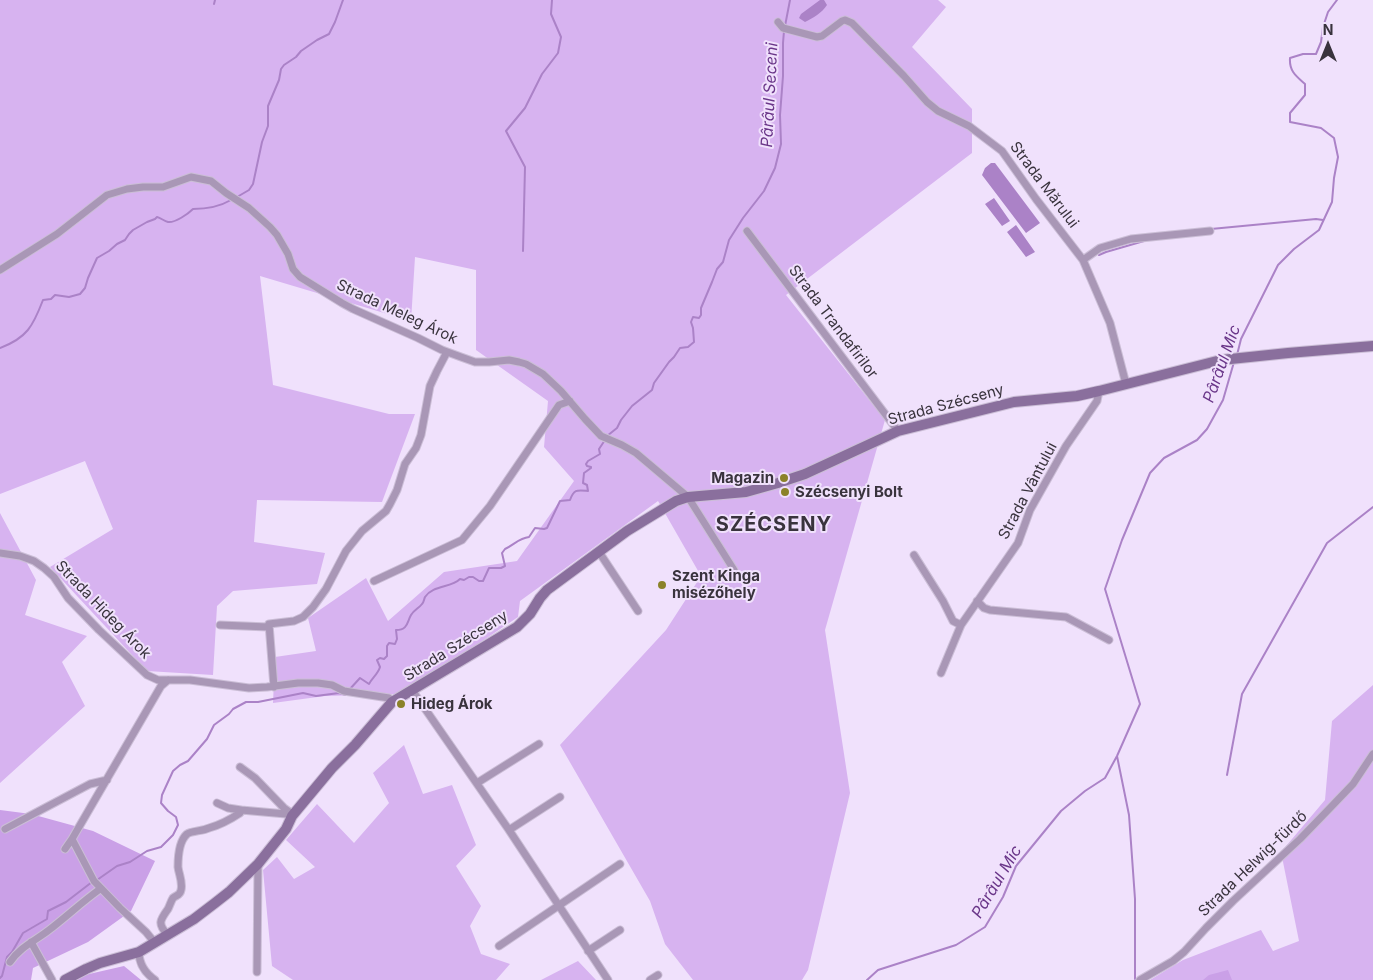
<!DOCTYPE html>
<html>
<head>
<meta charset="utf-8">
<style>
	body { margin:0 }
	#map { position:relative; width:1373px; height:980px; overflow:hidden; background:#f0e1fc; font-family:Inter,sans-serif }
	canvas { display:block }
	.north { position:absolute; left:1303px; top:20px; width:50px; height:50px; -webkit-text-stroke:4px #f0e1fc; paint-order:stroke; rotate:0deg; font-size:14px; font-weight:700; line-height:20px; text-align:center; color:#39333d }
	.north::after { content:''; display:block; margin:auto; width:18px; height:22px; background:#39333d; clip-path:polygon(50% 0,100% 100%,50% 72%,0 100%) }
</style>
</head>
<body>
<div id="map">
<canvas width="1373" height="980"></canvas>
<div class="north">N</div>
</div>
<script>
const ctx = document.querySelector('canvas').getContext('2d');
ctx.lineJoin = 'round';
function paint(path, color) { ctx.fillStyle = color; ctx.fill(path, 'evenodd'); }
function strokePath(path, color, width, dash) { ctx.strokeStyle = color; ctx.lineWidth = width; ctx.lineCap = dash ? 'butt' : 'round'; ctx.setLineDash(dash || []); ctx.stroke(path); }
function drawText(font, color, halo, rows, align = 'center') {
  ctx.font = font + ' Inter,sans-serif'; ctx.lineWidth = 4; ctx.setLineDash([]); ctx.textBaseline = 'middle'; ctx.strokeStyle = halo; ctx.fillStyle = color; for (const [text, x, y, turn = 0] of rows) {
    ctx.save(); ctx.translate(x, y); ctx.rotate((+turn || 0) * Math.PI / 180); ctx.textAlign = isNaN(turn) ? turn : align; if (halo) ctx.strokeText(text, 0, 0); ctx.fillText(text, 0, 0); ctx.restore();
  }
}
paint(new Path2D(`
	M0,0H938L946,7L912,47L972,109V153L786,295L885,420L825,630L850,793L808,970L802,980H693L665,944L650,901L560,745L666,630L701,576L658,501L520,601L518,617L460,656L398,694L325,696L273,703L275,657L316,651L308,618L366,578L388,621L444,572L517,561L574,481L544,447L548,401L476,350V270L415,257L411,321L260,276L273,385L389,414H415L382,502L257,500L254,542L325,553L317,584L233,591L217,606L213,675L147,671L50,567L113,529L85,461L0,494Z
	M0,513L36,580L25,615L87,636L62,662L85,706L0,783Z
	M1373,685V980H1150L1183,960L1261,930L1273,951L1299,941L1281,852L1325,800L1332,721Z
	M404,745L423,794L452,785L476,845L456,866L481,906L470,926L481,954L510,964L496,980H293L272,966L263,870L277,857L294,879L315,867L286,840L317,804L354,843L389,803L373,773Z
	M578,961L596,980H541Z`), '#d7b3f0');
paint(new Path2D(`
	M0,810L31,814L93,831L155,861L131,911L88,942L33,968L31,980H0Z
	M124,966L141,980H70L76,977Z
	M1228,970L1232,980H1203L1209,975Z`), '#caa0e7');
paint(new Path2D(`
	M820,0H824L827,5C822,13 813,18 805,22L799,18L801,14Z
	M991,163H995L1040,223L1026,233L982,175L985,168Z
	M994,198L1010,221L1002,226L985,204Z
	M1016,225L1035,252L1026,257L1007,232Z`), '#ab82c7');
strokePath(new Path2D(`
	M214,4L215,0
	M785,26L790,0
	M237,197L249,190L253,184L262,142L268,126V106L279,80L281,69L284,65L296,57L301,51L317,40L329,34L335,22L343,0
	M1211,229L1316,219L1323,220
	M523,251L525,167L506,131L525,108L542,74L558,53L561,37L551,14L552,0
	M1099,255L1106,252L1144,241
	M0,348C27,338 33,326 43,300L51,299L55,295L69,297L80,294L85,288L88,278L97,258L109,251L117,244L125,240L129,234L133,230L147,222L155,219L157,217C161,218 164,221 168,222C175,223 188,214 193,209C207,209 219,207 231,200
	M1237,355L1241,339L1278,265L1294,249L1319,230L1332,202L1334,178L1338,157L1334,138L1321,128L1290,122V113L1305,95V84C1296,76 1289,71 1290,58L1303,54H1316L1321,42L1323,27L1328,12L1337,0
	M607,436L617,428L621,420L632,406L652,390L654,383L669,362L674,357L680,348L688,347L694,342L693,328L691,322L693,317L699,318L701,315V308L712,282L717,269L723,262L729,240L743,218L764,191L775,168L781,144L780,115L783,76V43L784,31
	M349,690L360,678L369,684C372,678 378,674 380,667L377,660L380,658L384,659L387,656V646L389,643L395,644L397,639L396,630C408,630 407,622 411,615C414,610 419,608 422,604C424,602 424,599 425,597C433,585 451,588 460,579L464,580L469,577H473L479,581H483L489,568H501L505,566L502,553L505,549C514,545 519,538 529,537L535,528L544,529L547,528L560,501L570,500C574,489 577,490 588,491L587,485L583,483L584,473L591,468V467L587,466L586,464L588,461L600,454L599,449L605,440
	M1117,756L1129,815L1135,899V979
	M1227,775L1242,694L1327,543L1373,507
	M97,880L117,866L130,862L147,851L161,847L173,835L178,825L176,817L168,811L161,803L162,795L173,771L180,765L188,761L207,739L214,725L229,714L233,709L246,702H258L303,693L316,696L339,693L346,695L347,694
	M0,978L2,976L7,957L12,952L23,933L47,919L48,911L66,902L92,882
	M867,980L878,970L956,945L985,927L1003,897L1016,866L1061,811L1085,791L1105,778L1117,756L1140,704L1105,589L1122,540L1150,473L1164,458L1197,440L1207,429L1223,400L1234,362`), '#ab82c7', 2);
const street = new Path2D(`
	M778,22L783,28L817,37L822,36L842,21L845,20L852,23L904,76L927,102L938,111L969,126L1002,151L1036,199L1083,260L1110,323L1126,384
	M747,231L898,431
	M1083,260L1100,248L1131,239L1210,231
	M0,270L57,234L107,195L127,189L143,187H163L191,177L211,181L226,193L249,208L270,227L277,235L288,254L293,269L300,277L342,303L353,309L418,338L442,350L461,357L475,362H489L509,360L519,362L526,364L543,374L561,391L585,419L601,436L622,445L636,453L688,497L734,570
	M599,552L638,611
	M0,553L20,556L34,561L44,568L54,577L68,598L99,630L147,675L158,680H190L249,688L267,687L298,683H318L332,685L344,691L389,698L392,702
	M914,555L943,601L953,621L961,625
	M374,581L462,540L490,506L559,405L570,401
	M977,601L984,608L990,610L1066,617L1109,640
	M220,625L268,627
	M941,673L961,625L1018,543L1030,510L1066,446L1097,401L1099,391
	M274,687L269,624L294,621L303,617L313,607L326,589L346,551L362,531L386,511L390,504L397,490L405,464L416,448L421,435L430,386L437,371L447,352
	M412,690L509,830L608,980
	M240,767L255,778L284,808L291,813
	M477,783L539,744
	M217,803L228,808L241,810
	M5,829L90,784L107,780
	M509,830L560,797
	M72,839L94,881L120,908L146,932L155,943
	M65,849L72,839L161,686L168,680
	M168,935C157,924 160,920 168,909C170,905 171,901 173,898C176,895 180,896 181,890C183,882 179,875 178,867C178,857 179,841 187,834C191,831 203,831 209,828C220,825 231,819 240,813L241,810L286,814L291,813
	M31,942L52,980
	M499,946L620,864
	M588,951L620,930
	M139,952C139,964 145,973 155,980
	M10,962C20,947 35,941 49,930C66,917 82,902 100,889
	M257,972L258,864
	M650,980L658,975
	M1140,980L1173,961L1184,952L1206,928L1233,901L1300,839L1330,808L1353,784L1373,754`);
const secondary = new Path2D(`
	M65,980L86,969L100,963L139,952L194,919L215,903L229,892L258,864L286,829L292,816L332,768L355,745L392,702L517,627L530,614L540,598L547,590L627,531L676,501L688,497L746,492L778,483L805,474L898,431L1014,402L1077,396L1099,391L1221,360L1288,353L1373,346`);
strokePath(street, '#cbbed6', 9);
strokePath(secondary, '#cbbed6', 12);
strokePath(street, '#a997b6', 7);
strokePath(secondary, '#8a6f9d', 10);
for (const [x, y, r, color] of [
	[784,478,5,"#8b8229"],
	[785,492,5,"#8b8229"],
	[662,585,5,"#8b8229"],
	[401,704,5,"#8b8229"]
]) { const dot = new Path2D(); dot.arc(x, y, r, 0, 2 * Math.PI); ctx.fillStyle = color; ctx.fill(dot); strokePath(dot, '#f0e1fc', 2); }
drawText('15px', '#39333d', '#f0e1fc', [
	["Strada Mărului",1044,185,53],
	["Strada Meleg Árok",397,312,25],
	["Strada Trandafirilor",833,322,53],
	["Strada Szécseny",946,405,-15],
	["Strada Vântului",1028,491,-62],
	["Strada Hideg Árok",103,610,46],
	["Strada Szécseny",456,646,-32],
	["Strada Helwig-fürdő",1253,864,-44]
]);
drawText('bold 15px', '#39333d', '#f0e1fc', [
	["Magazin",774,478,"right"],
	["Szécsenyi Bolt",795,492],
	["Szent Kinga",672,576],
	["misézőhely",672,593],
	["Hideg Árok",411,704]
], 'left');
drawText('italic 16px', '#6a3689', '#f0e1fc', [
	["Pârâul Seceni",770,95,-87],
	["Pârâul Mic",1222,364,-70],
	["Pârâul Mic",997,882,-59]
]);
ctx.letterSpacing = '1px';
drawText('bold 20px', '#39333d', '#f0e1fc', [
	["SZÉCSENY",774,525]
]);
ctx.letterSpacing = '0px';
</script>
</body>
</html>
